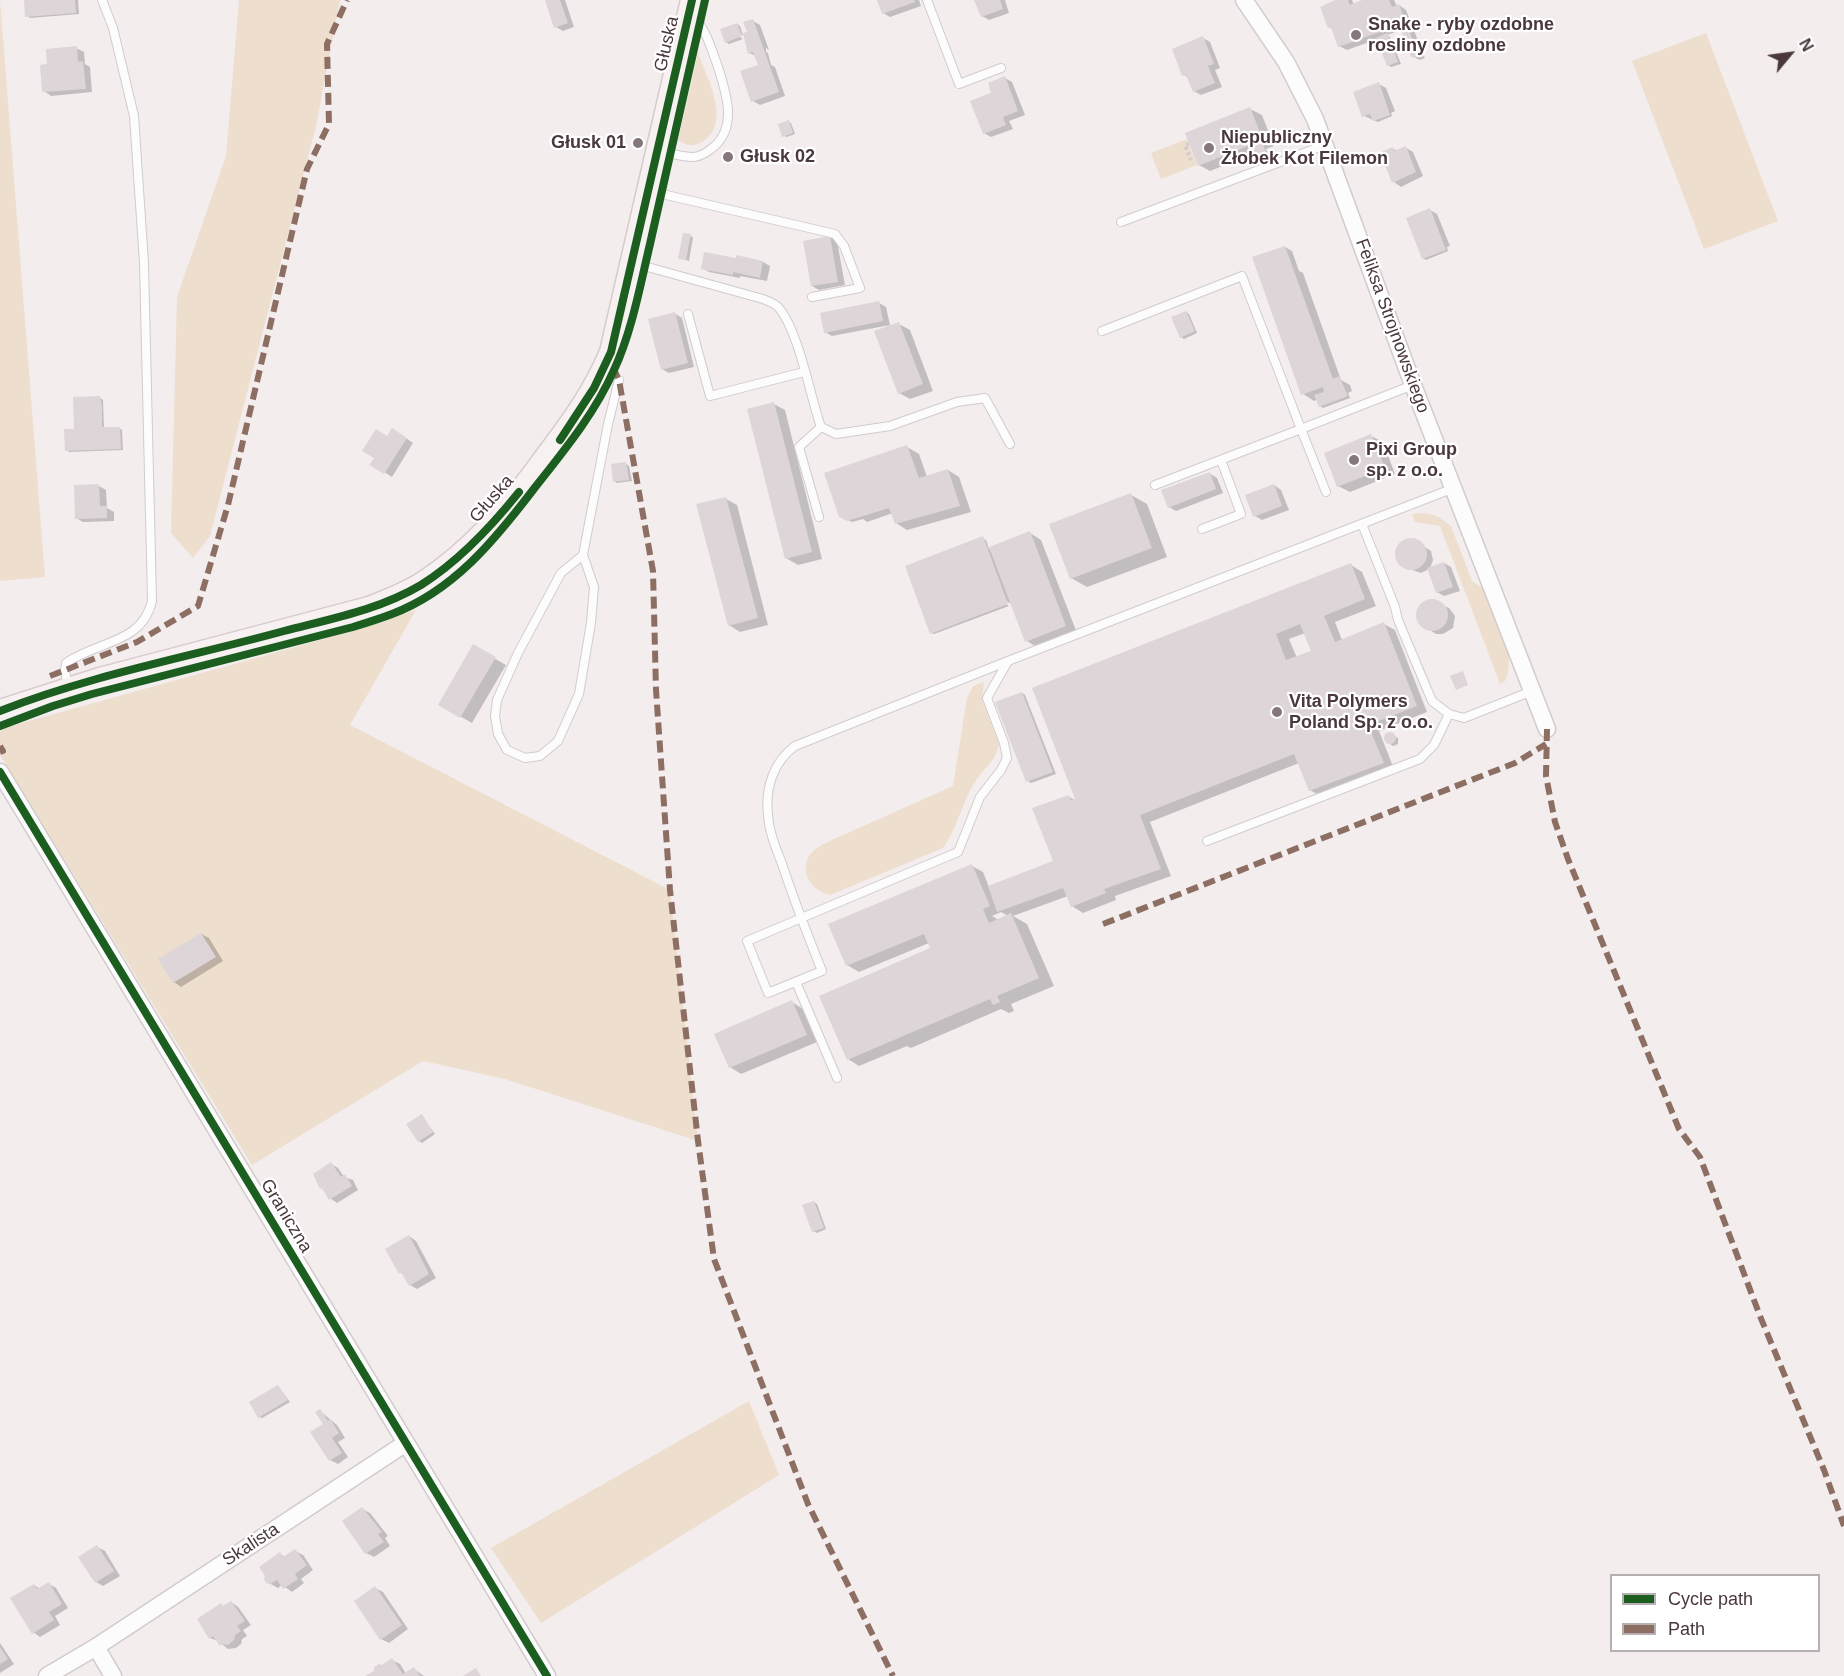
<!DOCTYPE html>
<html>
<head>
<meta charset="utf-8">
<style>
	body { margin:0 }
	#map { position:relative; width:1844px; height:1676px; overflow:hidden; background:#f3edee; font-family:Arial,sans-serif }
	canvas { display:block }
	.legend { position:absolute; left:1610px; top:1574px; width:210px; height:78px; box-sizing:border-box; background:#fff; border:2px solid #b7afb1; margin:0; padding:8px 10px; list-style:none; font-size:18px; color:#4a383d }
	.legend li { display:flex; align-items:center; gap:12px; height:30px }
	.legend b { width:30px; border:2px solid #b7afb1 }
	.north { position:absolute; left:1760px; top:24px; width:60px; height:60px; -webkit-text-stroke:4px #fff; paint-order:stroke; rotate:61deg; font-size:16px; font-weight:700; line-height:24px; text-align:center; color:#4a383d }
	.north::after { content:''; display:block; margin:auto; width:21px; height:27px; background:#4a383d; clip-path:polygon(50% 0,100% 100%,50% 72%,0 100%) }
</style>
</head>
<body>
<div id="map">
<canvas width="1844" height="1676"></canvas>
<ul class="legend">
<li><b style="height:8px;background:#1b5e20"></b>Cycle path</li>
<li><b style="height:8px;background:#8d6e63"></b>Path</li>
</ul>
<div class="north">N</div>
</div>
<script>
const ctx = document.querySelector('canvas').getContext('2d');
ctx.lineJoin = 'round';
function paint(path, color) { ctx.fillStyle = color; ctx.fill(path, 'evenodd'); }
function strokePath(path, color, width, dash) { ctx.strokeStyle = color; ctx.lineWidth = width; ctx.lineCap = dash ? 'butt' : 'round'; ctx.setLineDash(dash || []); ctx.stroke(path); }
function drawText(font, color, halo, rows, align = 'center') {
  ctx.font = font + ' Arial,sans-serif'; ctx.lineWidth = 4.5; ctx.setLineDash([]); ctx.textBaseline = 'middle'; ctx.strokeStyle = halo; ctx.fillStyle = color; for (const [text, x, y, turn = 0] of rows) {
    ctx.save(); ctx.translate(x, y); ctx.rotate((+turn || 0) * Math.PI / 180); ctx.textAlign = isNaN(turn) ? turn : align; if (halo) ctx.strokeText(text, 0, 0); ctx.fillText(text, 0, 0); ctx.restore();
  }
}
paint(new Path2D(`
	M0,0L45,577L0,581Z
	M239,0H340L316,126L210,536L193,558L171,533L177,297L226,156Z
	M1706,33L1778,221L1704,249L1632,61Z
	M698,53C707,78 734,125 700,143C692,147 685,145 678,140Z
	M1187,139L1197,165L1161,179L1151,153Z
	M1424,513L1437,516L1451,526L1472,581L1485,590L1509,656L1508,674L1505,681L1500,684L1440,526L1415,522L1412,514Z
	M416,610L350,725L670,890L698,1141L505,1079L423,1061L252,1165L0,755V729L346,633Z
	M984,682L982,700L999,744C997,758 987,766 979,776C963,797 959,826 943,848L830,895C814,892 800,875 808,858C812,849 824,844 832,840L953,786L967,698L973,686Z
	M749,1401L779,1475L541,1623L491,1548Z`), '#eedece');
paint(new Path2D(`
	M26,0H78L79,14L30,18L27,16Z
	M546,0H565L574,27L563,31L556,27Z
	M878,0H919L921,6L890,17L883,13Z
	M975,0H1005L1009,13L989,20L982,16Z
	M1337,0H1352L1354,5L1366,0H1394L1397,6L1399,5L1406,10L1422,51L1415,53V57L1423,54L1425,58L1420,60L1412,56L1402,30L1387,35L1390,37L1401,64L1391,67L1388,65L1378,39L1347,50L1339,46L1334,30L1329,27Z
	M753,21L760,25L769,50L766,48V52L768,53L771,65L775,67L785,96L760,105L753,101L759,66L756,56L749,53L746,37L736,31L735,34L743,39L729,44L726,42L737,24L740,26L743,35L749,33Z
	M1203,38L1210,42L1220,68L1215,70L1222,87L1201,95L1194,91L1189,78L1184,75Z
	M76,48L84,52L85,64L90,67L92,92L51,96L44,91L49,65Z
	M1005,78L1012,82L1025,115L1009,121L1013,129L991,137L984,133L993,94Z
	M1379,84L1386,88L1395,111L1391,113L1392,116L1378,122L1364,116Z
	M1250,109L1262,115L1274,146L1266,149L1268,154L1257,158L1253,154L1210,171L1199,165Z
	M788,122L791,123L795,134L787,137L784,136Z
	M1406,148L1413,152L1423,176L1401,187L1394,182L1388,167L1382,166L1393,149L1396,150Z
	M1430,210L1437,214L1450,246L1447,247L1448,251L1426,260L1423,258Z
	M690,236L693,237L689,261L680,258Z
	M830,237L837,241L845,285L819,290L812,286Z
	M1285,247L1292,251L1299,271L1303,273L1341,380L1350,385L1352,391L1348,393L1350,398L1323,408L1320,406L1318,399L1314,401L1303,394Z
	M738,257L763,262L770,266L767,281L740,276V278L709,272L702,268L737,260Z
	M879,303L886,307L890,325L832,336L825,332Z
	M1186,312L1189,314L1197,333L1184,339L1181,337Z
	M674,313L682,318L694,367L669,373L662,369Z
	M899,324L910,330L933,391L910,399L899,393Z
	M100,398L103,400L104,429L119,428L122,430L123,450L69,452L66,450L76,430Z
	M774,404L785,410L822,559L798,565L786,558Z
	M400,434L413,443L392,477L372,464L388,438Z
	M1371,436L1383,442L1395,474L1350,492L1338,486Z
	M907,447L919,454L927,477L948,470L959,477L971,512L907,530L896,523L893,513L867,522L863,519L852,522L840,516Z
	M626,464L629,466L632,481L617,483L614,481Z
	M1209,473L1217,478L1223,493L1176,511L1169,507Z
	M1274,485L1281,490L1289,510L1262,520L1255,516Z
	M99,486L106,490L107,508L114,512V521L83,522L76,518Z
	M1131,495L1147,504L1167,557L1087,587L1071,578Z
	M726,499L737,505L768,625L740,632L729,625Z
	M1030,533L1041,540L1077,633L1038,648L1027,641L1013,605L1003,599L1001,601L1009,606L934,634L931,633L982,538L986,540L989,549Z
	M1410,540L1415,541L1431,551L1433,560L1430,568L1444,563L1451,567L1460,591L1444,596L1437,592L1429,569L1421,573L1404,567L1397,555L1402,543Z
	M1351,565L1362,572L1376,606L1335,622L1342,640L1384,624L1395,630L1427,712L1379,731L1394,769L1322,797L1310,790L1299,763L1150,822L1171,876L1115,896L1116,900L1083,913L1072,906L1068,896L1013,916L1027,924L1054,986L1011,1004L1014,1011L1009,1013L1001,1009L911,1048L907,1046L859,1066L848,1059L932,949L929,943L859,972L847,965L972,866L983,872L989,887L1055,862L1069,797L1075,800ZM1305,633L1313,651L1297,658L1289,639ZM1001,912L1008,916L999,920L992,916Z
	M1431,601L1449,608L1455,616L1453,628L1443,634H1436L1428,629L1419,620L1420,609L1427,602Z
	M474,647L506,665L472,723L440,705Z
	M1022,693L1025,695L1056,774L1031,783L1028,781L997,703Z
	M1389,734L1398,738V744L1393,746L1387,742L1386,735Z
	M201,934L209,938L223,961L181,987L174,982L160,960Z
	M792,1002L803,1009L817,1042L741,1074L730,1067Z
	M422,1116L435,1134L422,1143L419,1141Z
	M331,1164L338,1168L344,1177L353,1180L358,1190L337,1203L330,1198L316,1181Z
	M814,1202L817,1204L826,1229L817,1233L813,1231Z
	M409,1236L416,1241L436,1278L417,1289L410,1285L404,1275L400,1272Z
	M278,1386L290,1402L262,1418L259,1417Z
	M320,1411L337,1425L345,1438L338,1442L348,1457L338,1464L330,1460L325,1424Z
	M362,1509L370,1513L388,1536L385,1538L390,1546L374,1557L366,1553L344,1521Z
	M97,1547L105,1551L120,1576L103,1586L96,1582Z
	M295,1551L303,1555L313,1570L301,1579L304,1583L292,1592L282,1585L278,1588L267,1582V1576L280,1554L285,1557Z
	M49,1584L56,1588L68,1608L55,1616L60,1625L40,1637L33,1632L34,1585L40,1589Z
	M375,1588L383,1592L408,1629L389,1643L381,1639Z
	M231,1602L238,1607L251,1625L243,1630L247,1636L242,1639L241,1644L236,1648L228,1649L218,1641L210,1638L221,1605L225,1607Z
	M0,1643L14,1664L0,1673Z
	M392,1660L400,1664L406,1674L414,1669L424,1676H368Z`), '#0003');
paint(new Path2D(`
	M24,0H75L76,13L25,17Z
	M545,0H560L568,23L554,28Z
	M877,0H914L915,2L882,14Z
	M974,0H1000L1003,9L981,17Z
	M1335,0H1348L1350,5L1362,0H1389L1392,7L1399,4L1418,54L1411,57L1399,25L1338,47L1331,27L1328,28L1320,7Z
	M753,19L779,92L751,102L740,71L758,65L753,52L748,54L743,33L747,32L743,22Z
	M737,23L742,36L725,43L720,29Z
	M1387,33L1398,62L1387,66L1376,38Z
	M1203,36L1214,64L1208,66L1215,83L1193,92L1186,75L1182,76L1172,49Z
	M77,46L78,62L83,61L86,89L42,92L40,65L47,64L46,49Z
	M1005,76L1018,111L1003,117L1006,125L983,134L970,101L991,93L988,83Z
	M1379,82L1390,115L1373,121L1370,114L1362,117L1353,92Z
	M1250,107L1263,140H1261L1266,152L1253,158L1248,146L1198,166L1185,133Z
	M789,120L793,133L782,137L778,124Z
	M1406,146L1416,172L1392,183L1385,165L1381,167L1376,154L1393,147L1394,151Z
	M1430,208L1446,250L1422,259L1406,218Z
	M683,233L691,234L686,260L678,259Z
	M830,236L838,282L811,286L803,241Z
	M1285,246L1333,379L1339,376L1348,396L1319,407L1314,395L1324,392L1323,387L1301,395L1252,257Z
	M704,252L736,258V255L763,261L760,278L733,272V275L701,269Z
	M879,301L883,321L824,333L820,313Z
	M1186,311L1195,331L1180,338L1171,317Z
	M675,312L688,363L661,370L648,319Z
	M899,322L923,384L898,394L874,331Z
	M100,396L102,407V427H120L121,449L65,451L64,429H74L73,397Z
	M774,402L812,552L785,559L747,409Z
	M392,428L407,438L384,474L369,465L374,458L362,451L376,429L387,436Z
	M1371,434L1385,468L1337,487L1324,453Z
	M907,445L919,478L948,469L960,506L895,524L889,508L847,521L839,517L824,473Z
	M626,462L629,480L613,482L611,464Z
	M1210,472L1216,489L1168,508L1161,490Z
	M99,484L100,506H107V518L75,519L74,485Z
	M1274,484L1282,506L1253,517L1245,495Z
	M1131,493L1152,548L1070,579L1049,524Z
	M726,497L758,618L728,626L696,504Z
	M1030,531L1066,626L1025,642L989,547Z
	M983,536L1008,604L930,634L905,566Z
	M1395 554a16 16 0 1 1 32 0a16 16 0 1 1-32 0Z
	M1444,562L1453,587L1436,593L1427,568Z
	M1351,563L1365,599L1324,616L1335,642L1384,622L1417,706L1368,725L1384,763L1309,791L1294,754L1140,815L1161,869L1104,889L1106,893L1071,907L1063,888L997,912L988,886L1053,861L1032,808L1069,795L1071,800L1075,799L1032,688ZM1300,624L1311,651L1286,660L1276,634Z
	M1416 615a16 16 0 1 1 32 0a16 16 0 1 1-32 0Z
	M473,644L496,657L460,718L438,705Z
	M1463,671L1468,685L1456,690L1450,676Z
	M1022,692L1053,772L1026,782L995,702Z
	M1384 738a6 6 0 1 1 12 0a6 6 0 1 1-12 0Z
	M972,864L990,906L983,909L989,923L1011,913L1039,978L997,996L1000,1002L993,1005L990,999L847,1060L819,996L930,948L924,934L846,966L828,924Z
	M201,933L216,957L173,983L158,959Z
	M792,1000L807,1035L729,1068L714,1034Z
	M422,1114L433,1132L418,1142L406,1124Z
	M331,1162L341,1177L345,1174L352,1186L329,1200L322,1188L320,1189L313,1174Z
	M814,1201L824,1228L812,1232L802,1205Z
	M409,1235L429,1274L409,1286L401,1272L399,1274L385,1249Z
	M278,1385L288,1400L258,1418L249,1402Z
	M320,1409L328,1421L330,1419L339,1433L332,1438L342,1453L329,1461L310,1432L323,1424L315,1412Z
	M362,1507L382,1532L378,1534L384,1542L365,1554L342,1521Z
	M97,1545L114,1571L95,1583L78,1557Z
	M295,1549L307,1565L295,1574L298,1579L283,1589L277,1580L270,1584L266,1583L264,1579L265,1576L259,1567L280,1552L283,1557Z
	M49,1582L62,1604L49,1612L54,1620L32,1634L10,1598L34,1584L37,1589Z
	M375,1586L402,1625L380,1640L354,1601Z
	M231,1601L245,1621L237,1626L241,1631L235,1635L234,1640L228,1645L222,1644L220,1646L213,1636L209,1639L197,1619L221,1603L223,1606Z
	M0,1647L8,1659L0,1664Z
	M392,1658L403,1674L414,1667L420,1676H365L374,1671V1667L379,1664L382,1665Z
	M476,1668L481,1676H463Z`), '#ddd5d7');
const lane = new Path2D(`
	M927,0L959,84L1001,68
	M657,150C669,153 682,157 694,157C701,156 706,153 711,149C738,129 727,95 718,67C711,48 706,28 691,14
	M649,191L835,234L844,246L860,288L812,297
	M1121,222L1325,145
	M632,265L644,266L763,299C768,301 776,304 779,308C799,332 810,396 821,427L836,434L890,426L957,402L985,398L1010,444
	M688,314L710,396L804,372
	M1102,331L1242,276L1301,429L1413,385
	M1155,485L1301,429L1326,492
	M819,517L799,447L821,427
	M1202,529L1241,514L1221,460
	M583,555L561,573L518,653L497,700L495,716L498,734L507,750L525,758L540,756L558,741L579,694L591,623L594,587L583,555L608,424L619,380
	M1008,661L795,746C773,762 765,789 768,815C769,832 776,848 782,864C794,900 808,936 822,971L768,993L747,941L958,852L980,797L1001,770L1007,758L1004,743L987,698L1008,661L1454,488
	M68,688L65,671L66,663C97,641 142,644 152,601L144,263L134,116L113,28L102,0
	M1449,714L1464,718L1532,691
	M1207,841L1420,759L1434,745L1449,714L1432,701L1398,620L1395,607L1362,524
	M796,982L837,1078`);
const street = new Path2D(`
	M1244,0L1286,62L1315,119L1413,385L1547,729
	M0,772L547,1676
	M96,1647L113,1676
	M47,1676L96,1647L406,1443`);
const secondary = new Path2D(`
	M0,711L100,679L369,608C387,601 406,594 423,583C474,550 514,502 549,453C573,421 596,389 611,352L692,0`);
strokePath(lane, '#d1cbcc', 10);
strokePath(street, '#d1cbcc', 19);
strokePath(secondary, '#d8cacc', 25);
strokePath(new Path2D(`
	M1189,144L1185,145L1191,160`), '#d3cbcd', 4, [3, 3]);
strokePath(lane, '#fdfcfc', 8);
strokePath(street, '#fdfcfc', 16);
strokePath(secondary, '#f7f1f1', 22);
strokePath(new Path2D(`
	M613,367L619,380L653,571L656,690L670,890L698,1141L714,1259L808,1504L893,1676
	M50,676L137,642L198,606L228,505L307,169L329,124L327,44L347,0
	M1547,729L1546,776L1555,822L1568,859L1679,1129L1700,1157L1760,1316L1824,1470L1844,1526
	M0,746L3,751L0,752
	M1103,924L1515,763L1546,744`), '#8d6e63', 6, [12, 6]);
strokePath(new Path2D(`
	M560,440L594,388L611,352L692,0
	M0,711C91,675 189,657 284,631C330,619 379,610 421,585C459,561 491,527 519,492
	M0,726L53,706L92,694L353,627C366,623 379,619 392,614C453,591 494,541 533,490C563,452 594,415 614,370C632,331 640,286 650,244C669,163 686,81 705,0
	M0,772L547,1676`), '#1b5e20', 8);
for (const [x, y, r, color] of [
	[1356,35,6,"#85777b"],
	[638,143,6,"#85777b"],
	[1209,148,6,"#85777b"],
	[728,157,6,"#85777b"],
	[1354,460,6,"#85777b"],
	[1277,712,6,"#85777b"]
]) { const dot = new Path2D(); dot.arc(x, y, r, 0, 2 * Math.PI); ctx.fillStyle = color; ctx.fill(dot); strokePath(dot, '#fff', 2); }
drawText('bold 18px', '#4a383d', '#fff', [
	["Snake - ryby ozdobne",1368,25],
	["rosliny ozdobne",1368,46],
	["Niepubliczny",1221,138],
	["Żłobek Kot Filemon",1221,159],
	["Głusk 01",626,143,"right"],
	["Głusk 02",740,157],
	["Pixi Group",1366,450],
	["sp. z o.o.",1366,471],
	["Vita Polymers",1289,702],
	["Poland Sp. z o.o.",1289,723]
], 'left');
drawText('18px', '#4a383d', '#fff', [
	["Głuska",667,44,-77],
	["Feliksa Strojnowskiego",1392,326,70],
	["Głuska",492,499,-49],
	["Graniczna",286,1216,59],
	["Skalista",251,1545,-33]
]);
</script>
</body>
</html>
